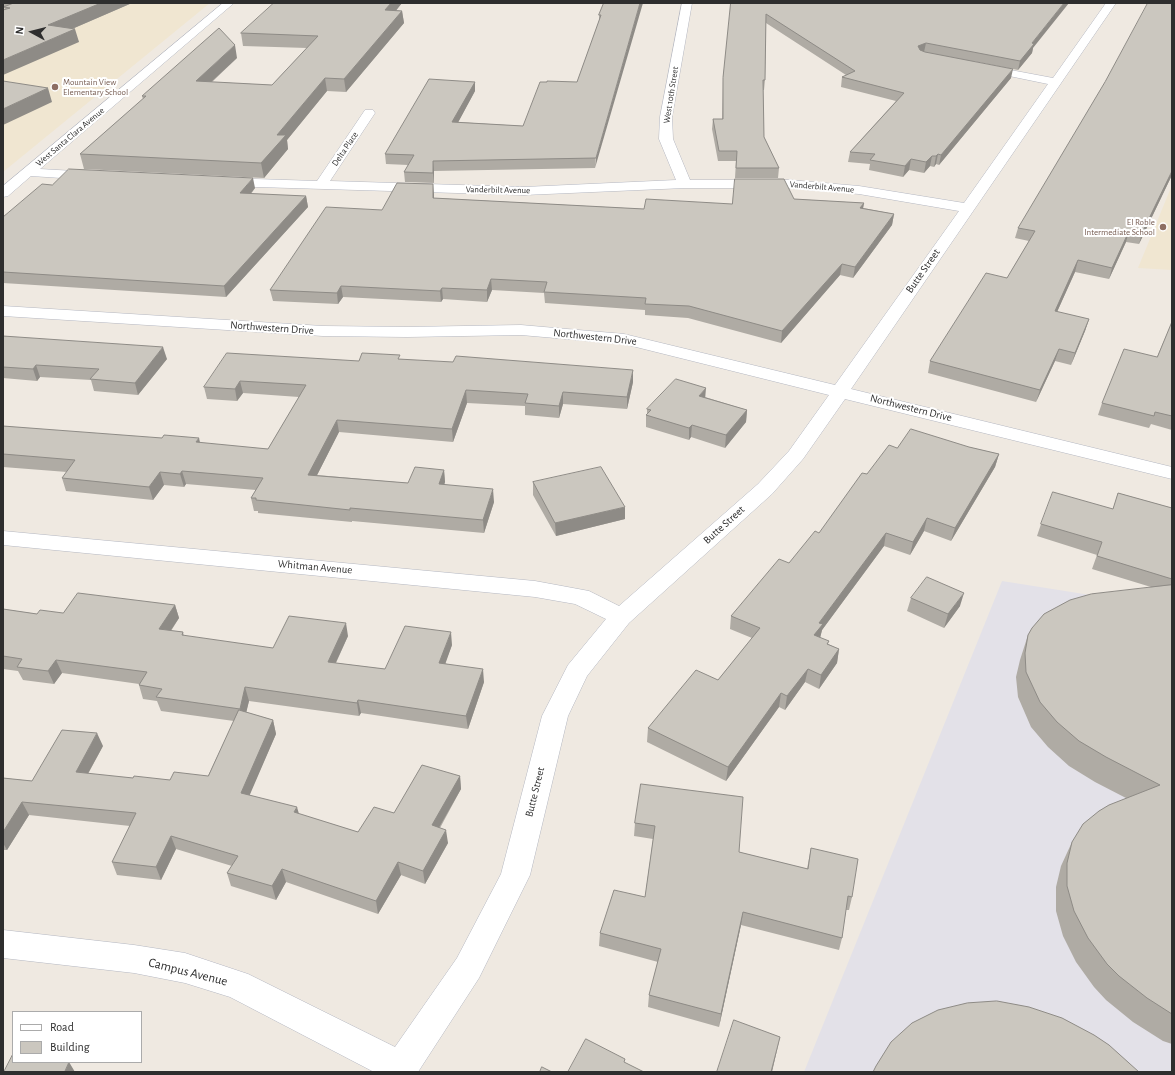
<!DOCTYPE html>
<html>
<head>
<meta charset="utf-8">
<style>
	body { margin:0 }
	#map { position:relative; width:1175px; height:1075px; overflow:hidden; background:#efe9e1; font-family:"Alegreya Sans",sans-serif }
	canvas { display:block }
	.frame { position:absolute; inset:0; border:4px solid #2e2e2e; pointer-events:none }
	.legend { position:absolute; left:12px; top:1011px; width:130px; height:52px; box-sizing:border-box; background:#fff; border:1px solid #ababab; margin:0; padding:5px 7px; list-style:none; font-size:12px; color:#2e2e2e }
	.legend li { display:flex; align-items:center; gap:8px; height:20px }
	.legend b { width:20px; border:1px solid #ababab }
	.north { position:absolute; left:12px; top:12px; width:40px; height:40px; -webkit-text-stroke:3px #fff; paint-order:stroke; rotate:277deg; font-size:11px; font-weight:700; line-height:16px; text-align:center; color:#2e2e2e }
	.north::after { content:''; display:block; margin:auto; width:14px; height:18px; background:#2e2e2e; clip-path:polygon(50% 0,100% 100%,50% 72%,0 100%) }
</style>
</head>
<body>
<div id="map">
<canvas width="1175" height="1075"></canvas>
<div class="frame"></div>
<ul class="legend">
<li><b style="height:5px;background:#fff"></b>Road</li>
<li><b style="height:11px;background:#cbc7bf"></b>Building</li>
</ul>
<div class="north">N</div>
</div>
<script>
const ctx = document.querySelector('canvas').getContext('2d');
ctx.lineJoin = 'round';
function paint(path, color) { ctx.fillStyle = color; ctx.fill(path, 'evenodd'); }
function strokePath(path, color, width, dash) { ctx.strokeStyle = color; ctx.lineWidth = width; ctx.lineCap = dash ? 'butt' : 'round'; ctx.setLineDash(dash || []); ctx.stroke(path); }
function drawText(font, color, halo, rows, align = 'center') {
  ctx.font = font + ' "Alegreya Sans",sans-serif'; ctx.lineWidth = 4; ctx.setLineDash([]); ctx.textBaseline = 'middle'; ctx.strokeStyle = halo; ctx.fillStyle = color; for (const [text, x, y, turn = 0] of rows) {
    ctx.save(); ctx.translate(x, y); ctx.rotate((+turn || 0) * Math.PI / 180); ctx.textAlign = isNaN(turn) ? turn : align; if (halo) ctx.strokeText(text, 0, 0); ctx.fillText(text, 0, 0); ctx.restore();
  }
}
paint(new Path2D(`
	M1002,581L1172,608V1072H804Z`), '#e3e1e8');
paint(new Path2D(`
	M3,3H210L3,172Z
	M1172,185V270L1138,268Z`), '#f0e6d1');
const minor = new Path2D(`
	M223,3H234L40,169L92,172L97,173L99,176L97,179L92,180L31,176L8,196L3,197V186Z
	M682,3H692L672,117L673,139L690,180H789L859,186L964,203L1048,84L980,70L978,68L980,66L984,65L1053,78L1106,3H1116L851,389L1172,467V479L845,399L803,459L772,494L629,623L587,676L568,716L530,875L479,978L418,1072H374L230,997L185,983L134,973L3,958V930L134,945L185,953L248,974L395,1047L457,958L501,874L542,716L568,665L606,619L575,604L535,597L3,545V531L535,581L589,591L619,606L758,484L789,451L829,395L624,344L521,335L407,337L323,336L3,316V306L323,326L407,327L521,325L624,334L835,385L959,211L859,194L789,188H685L524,195L224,186L219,185L217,182L219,179L224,178L317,181L365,110H373L375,113L330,181L524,187L676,180L659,139L660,117Z`);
strokePath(minor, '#b4b7c1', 1);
paint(minor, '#fff');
paint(new Path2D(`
	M3,3H132L72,29L79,42L5,10L4,7L5,6H3Z
	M402,3L396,10L402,11L404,23L346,92L327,91L287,140L288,149L264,178L84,169L80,154L143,99L142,96L237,58L212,82L272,85L307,48L243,46L241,33Z
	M604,3L595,168L434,171V183L405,182L404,172L408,165L386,164L385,154L475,82V91L458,122L523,126L547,82H577L599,21V15Z
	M731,3L1033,48L1032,53L1018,70L972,61L1011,78L939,165L936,164L934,167L930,166L924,173L909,170L903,177L869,170L870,164L848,162L850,152L896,101L841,87L842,77L846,75L766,23L765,80L764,90H763L764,137L779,168L778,178H735L736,161H718L712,129L713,119H722L723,78Z
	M1172,175L1139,244L1126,242L1109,279L1075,272L1057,312L1089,319L1085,331L1071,365L1055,361L1036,402L928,373L930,361L1007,278L1029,241L1015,238L1018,228Z
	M52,185L255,188L251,194L306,196L308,207L226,297L3,283V217Z
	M434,194V198L644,209L732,204L794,199L864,203L863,208L894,214L892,225L853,278L840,275L781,343L688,318L645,315V310L545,303L544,293L492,290L487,302L443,299L441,302L343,297L338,304L273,301L270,290L382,210Z
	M1172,322V430L1151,424L1149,428L1098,415L1102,403L1157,357Z
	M3,336L167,359L138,395L94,391L91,380L40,377L37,381L3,378Z
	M400,359L633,382L627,409L563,404L559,418L525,415V406L467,403L453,442L339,432L317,475L408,483L444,470L445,482L444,485L494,502L484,533L352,521V522L258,513V511H254L251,498L256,490L186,484L184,487L164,485L153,500L66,491L62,478L67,472L3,467V426L268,449L299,397L243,393L237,401L207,399L204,387L359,361Z
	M705,397L747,410L746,422L725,448L691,437L689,440L646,427V415L647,414V409Z
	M969,447L999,454L995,467L951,541L924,531L910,555L884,546L822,630L820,638L829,641L828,644L839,649L837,663L819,689L805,682L785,710L779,707L726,781L647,742L648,728L718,680L752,638L730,629L731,616L789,563L819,533L867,474L897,448Z
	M533,482L625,519L556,536L533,495Z
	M1118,493L1172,508V1044L1163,1041L1133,1022L1106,1000L1094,987L1076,962L1063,936L1056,911V887L1061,866L1072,842L1126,798L1095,782L1069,766L1048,747L1031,727L1018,697L1016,677L1020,660L1028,635L1151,587L1092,569L1097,555L1037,536L1041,524L1113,509Z
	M911,598L960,606L944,628L907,611Z
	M175,605L179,618L171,631L183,632L184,636L273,648L348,636L336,663L385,669L452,645L445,663L484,682L468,729L361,713L359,716L249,701L246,712L273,720L276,734L249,795L299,814L358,832L394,813L460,776L461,789L440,828L448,843L425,884L401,875L378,914L286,882L276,900L231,886L227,873L232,866L176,849L161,880L117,875L112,862L130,826L29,815L7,850H3V778L32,781L103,746L88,774L133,778L170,780L208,776L234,721L161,711L157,701L143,699L139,685V684L62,673L54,684L23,680L18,671L3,669V609L37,614L63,613Z
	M641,784L739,852L807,869L811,848L852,897L849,910H846L842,938L839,950L741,925L719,1027L648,1007L649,995L658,962L599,946L600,933L645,897L653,839L634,836L635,823Z`), '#afaba4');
paint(new Path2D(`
	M101,3H132L51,38L48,25Z
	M391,3H402L387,22L385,10Z
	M640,3H643L595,168L596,158Z
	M1064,3H1069L1033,48L1032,53L1018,70L1020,61L1032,43Z
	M402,11L404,23L346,92L344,79Z
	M75,29L79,42L3,75V60Z
	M926,43L924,52L917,55L918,46Z
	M235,45L237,58L198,94L196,81Z
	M1013,69L1011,78L939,165L941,155Z
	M325,78L327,91L287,140L288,149L264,178L261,163L277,135Z
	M475,82V91L453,132L452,122Z
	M48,88L52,102L3,125V109Z
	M938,154L936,164L934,167L936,156Z
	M932,156L930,166L924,173L926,162Z
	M911,159L909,170L903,177L905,166Z
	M433,161L434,171V183L433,173Z
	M1172,171V175L1139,244L1142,233Z
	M253,178L255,188L242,204L240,193Z
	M433,184L434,194V209L433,198Z
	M306,196L308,207L226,297L224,286Z
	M864,203L862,214L860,208Z
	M894,214L892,225L853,278L855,267Z
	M1129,231L1126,242L1109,279L1112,268Z
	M1078,260L1075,272L1052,323L1055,311Z
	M842,264L840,275L781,343L782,331Z
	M491,279L492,290L487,302V290Z
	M341,286L343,297L338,304L337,293Z
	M442,288L443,299L441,302L440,291Z
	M1089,319L1085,331L1071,365L1075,353Z
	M163,347L167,359L138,395L135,383Z
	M1059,349L1055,361L1036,402L1040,390Z
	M36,365L40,377L37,381L33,369Z
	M633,370V382L627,409V397Z
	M240,381L243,393L237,401L235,389Z
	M706,388L705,400L699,396Z
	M466,390L467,403L453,442L452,429Z
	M563,392V404L559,418V406Z
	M747,410L746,422L725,448L726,435Z
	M337,420L339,432L311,487L308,475Z
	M692,425L691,437L689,440V428Z
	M199,438L202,451L196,442Z
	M999,454L995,467L951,541L955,528Z
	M444,470L445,482L440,497L439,484Z
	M182,471L186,484L184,487L180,474Z
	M160,472L164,485L153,500L149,487Z
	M493,489L494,502L484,533L483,520Z
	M625,507V519L556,536L555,523Z
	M927,518L924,531L910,555L913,542Z
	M886,533L884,546L822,630L820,638L814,635L819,623Z
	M964,593L960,606L944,628L948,614Z
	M175,605L179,618L163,642L159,629Z
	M346,623L348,636L330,675L328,662Z
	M451,632L452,645L441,676L439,663Z
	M839,649L837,663L819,689L821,675Z
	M56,660L62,673L54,684L48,671Z
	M483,669L484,682L468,729L466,716Z
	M808,669L805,682L785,710L787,696Z
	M245,687L249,701L244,722L240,709Z
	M781,693L779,707L726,781L728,767Z
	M358,700L361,713L359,716L357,703Z
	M273,720L276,734L245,806L241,793Z
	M97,733L103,746L81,786L76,772Z
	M460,776L461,789L433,838L432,825Z
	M22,802L29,815L7,850L3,843V832Z
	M297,807L301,821L294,812Z
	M446,830L448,843L425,884L423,871Z
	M171,836L176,849L161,880L156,867Z
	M398,862L401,875L378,914L376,901Z
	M282,869L286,882L276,900L272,886Z
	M743,912L741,925L719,1027L721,1014Z
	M780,1037L772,1072H771Z
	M69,1062L75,1072L65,1071Z`), '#8e8b86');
const building = new Path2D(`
	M14,3H101L48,25L75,29L3,60V10L10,8L4,7Z
	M274,3H391L385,10L402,11L344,79L325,78L277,135H286L261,163L80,154L146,96H142L219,28L235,45L196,81L272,85L318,36L241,33Z
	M604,3H640L596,158L433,161V173L404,172L414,155L385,154L429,79L475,82L452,122L523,126L540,82H547V81L577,82L601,15H599Z
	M731,3H1064L1032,43L1034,44L1020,61L926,43L918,46L920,50L925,52L1013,69L941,155L938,154L936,156H932L926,162L911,159L905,166L870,160L875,154L850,152L904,93L842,77L855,71L766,14L765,80H763L764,137L779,168H736L737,151H719L713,119H723V78Z
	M1148,3H1172V171L1142,233L1129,231L1112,268L1078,260L1055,311L1089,319L1075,353L1059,349L1040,390L930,361L986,273L1007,278L1035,231L1018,228L1105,82Z
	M3,81L48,88L3,109Z
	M69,169L253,178L240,193L306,196L224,286L3,272V217L42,184L52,185Z
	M735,179H784L794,199L864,203L860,208L894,214L855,267L842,264L782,331L689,306L645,304L646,298L544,292L547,282L491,279L487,290L442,288L440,291L341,286L337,293L270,290L326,207L382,210L397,183L433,184V198L644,209L646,199L732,204Z
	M1172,322V416L1155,412L1154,416L1102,403L1124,349L1157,357Z
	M3,336L163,347L135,383L90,379L99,369L36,365L33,369L3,367Z
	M227,353L359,361L362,353L400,355L398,359L453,362L456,356L633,370L627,397L563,392L559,406L525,403L528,394L466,390L452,429L337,420L308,475L408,483L415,467L444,470L439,484L493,489L483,520L350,508V510L256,500V498H251L263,478L182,471L180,474L160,472L149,487L62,478L75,460L3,454V426L162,438L164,435L199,438L196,442L268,449L306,385L240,381L235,389L204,387Z
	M676,379L706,388L699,396L747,410L726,435L692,425L689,428L646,415L651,410L647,409Z
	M911,429L969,447L999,454L955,528L927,518L913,542L886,533L819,623L823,624L814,635L829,641L827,644L839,649L821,675L808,669L787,696L781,693L728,767L648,728L696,670L718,680L760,628L731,616L779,559L789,563L815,531L819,533L862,473L867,474L889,445L897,448Z
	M601,467L625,507L555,523L533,482Z
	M1053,492L1113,509L1118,493L1172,508V579L1097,556L1102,542L1041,524Z
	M927,577L964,593L948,614L911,598Z
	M1172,585V1014L1147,998L1119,976L1107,964L1088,938L1074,911L1067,886V863L1072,842L1083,824L1099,811L1109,805L1160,785L1106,757L1079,741L1057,722L1040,702L1026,672L1025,653L1028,635L1032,628L1044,614L1070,600L1091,594Z
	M78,593L175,605L159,629L183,632L182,635L273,648L289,616L346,623L328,662L385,669L405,626L451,632L439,663L483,669L466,716L358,700L357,703L245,687L240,709L156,697L162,689L139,685L147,672L56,660L48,671L17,667L22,659L3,656V609L37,614L40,610L63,613Z
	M239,710L273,720L241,793L297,807L294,812L358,832L374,807L394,813L422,765L460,776L432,825L446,830L423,871L398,862L376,901L282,869L272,886L227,873L238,856L171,836L156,867L112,862L136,813L22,802L3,832V778L32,781L62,730L97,733L76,772L133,778L134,776L170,780L174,772L208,776Z
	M641,784L743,797L739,852L808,869L811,848L858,859L852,897L848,896L842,938L743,912L721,1014L649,995L661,949L600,933L614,890L645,897L655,826L635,823Z
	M997,1001L1029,1007L1062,1018L1094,1035L1109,1045L1139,1072H873L876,1066L891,1042L912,1023L938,1010L967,1003Z
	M734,1020L780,1037L771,1072H717Z
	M586,1039L625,1059L624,1062L644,1072H568Z
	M13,1054V1062H69L65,1071L76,1072H4Z
	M542,1067L552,1072H540Z`);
paint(building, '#cbc7bf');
strokePath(building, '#8e8b86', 1);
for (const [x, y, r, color] of [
	[55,87,4,"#8d6e63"],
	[1163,227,4,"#8d6e63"]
]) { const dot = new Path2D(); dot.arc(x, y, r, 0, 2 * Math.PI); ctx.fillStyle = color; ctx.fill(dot); strokePath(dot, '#fff', 1.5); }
drawText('9px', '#785e54', '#fff', [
	["Mountain View",63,82],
	["Elementary School",63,92],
	["El Roble",1155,222,"right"],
	["Intermediate School",1155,232,"right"]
], 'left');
drawText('9px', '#2e2e2e', '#fff', [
	["West 10th Street",671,95,-81],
	["West Santa Clara Avenue",70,137,-40],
	["Delta Place",345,149,-56],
	["Vanderbilt Avenue",822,187,5],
	["Vanderbilt Avenue",498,190,1]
]);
drawText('11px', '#2e2e2e', '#fff', [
	["Butte Street",923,271,-55],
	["Northwestern Drive",272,328,4],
	["Northwestern Drive",595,337,6],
	["Northwestern Drive",911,408,14],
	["Butte Street",724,525,-42],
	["Whitman Avenue",315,567,5],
	["Butte Street",535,792,-76]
]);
drawText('13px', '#2e2e2e', '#fff', [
	["Campus Avenue",188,972,14]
]);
</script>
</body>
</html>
